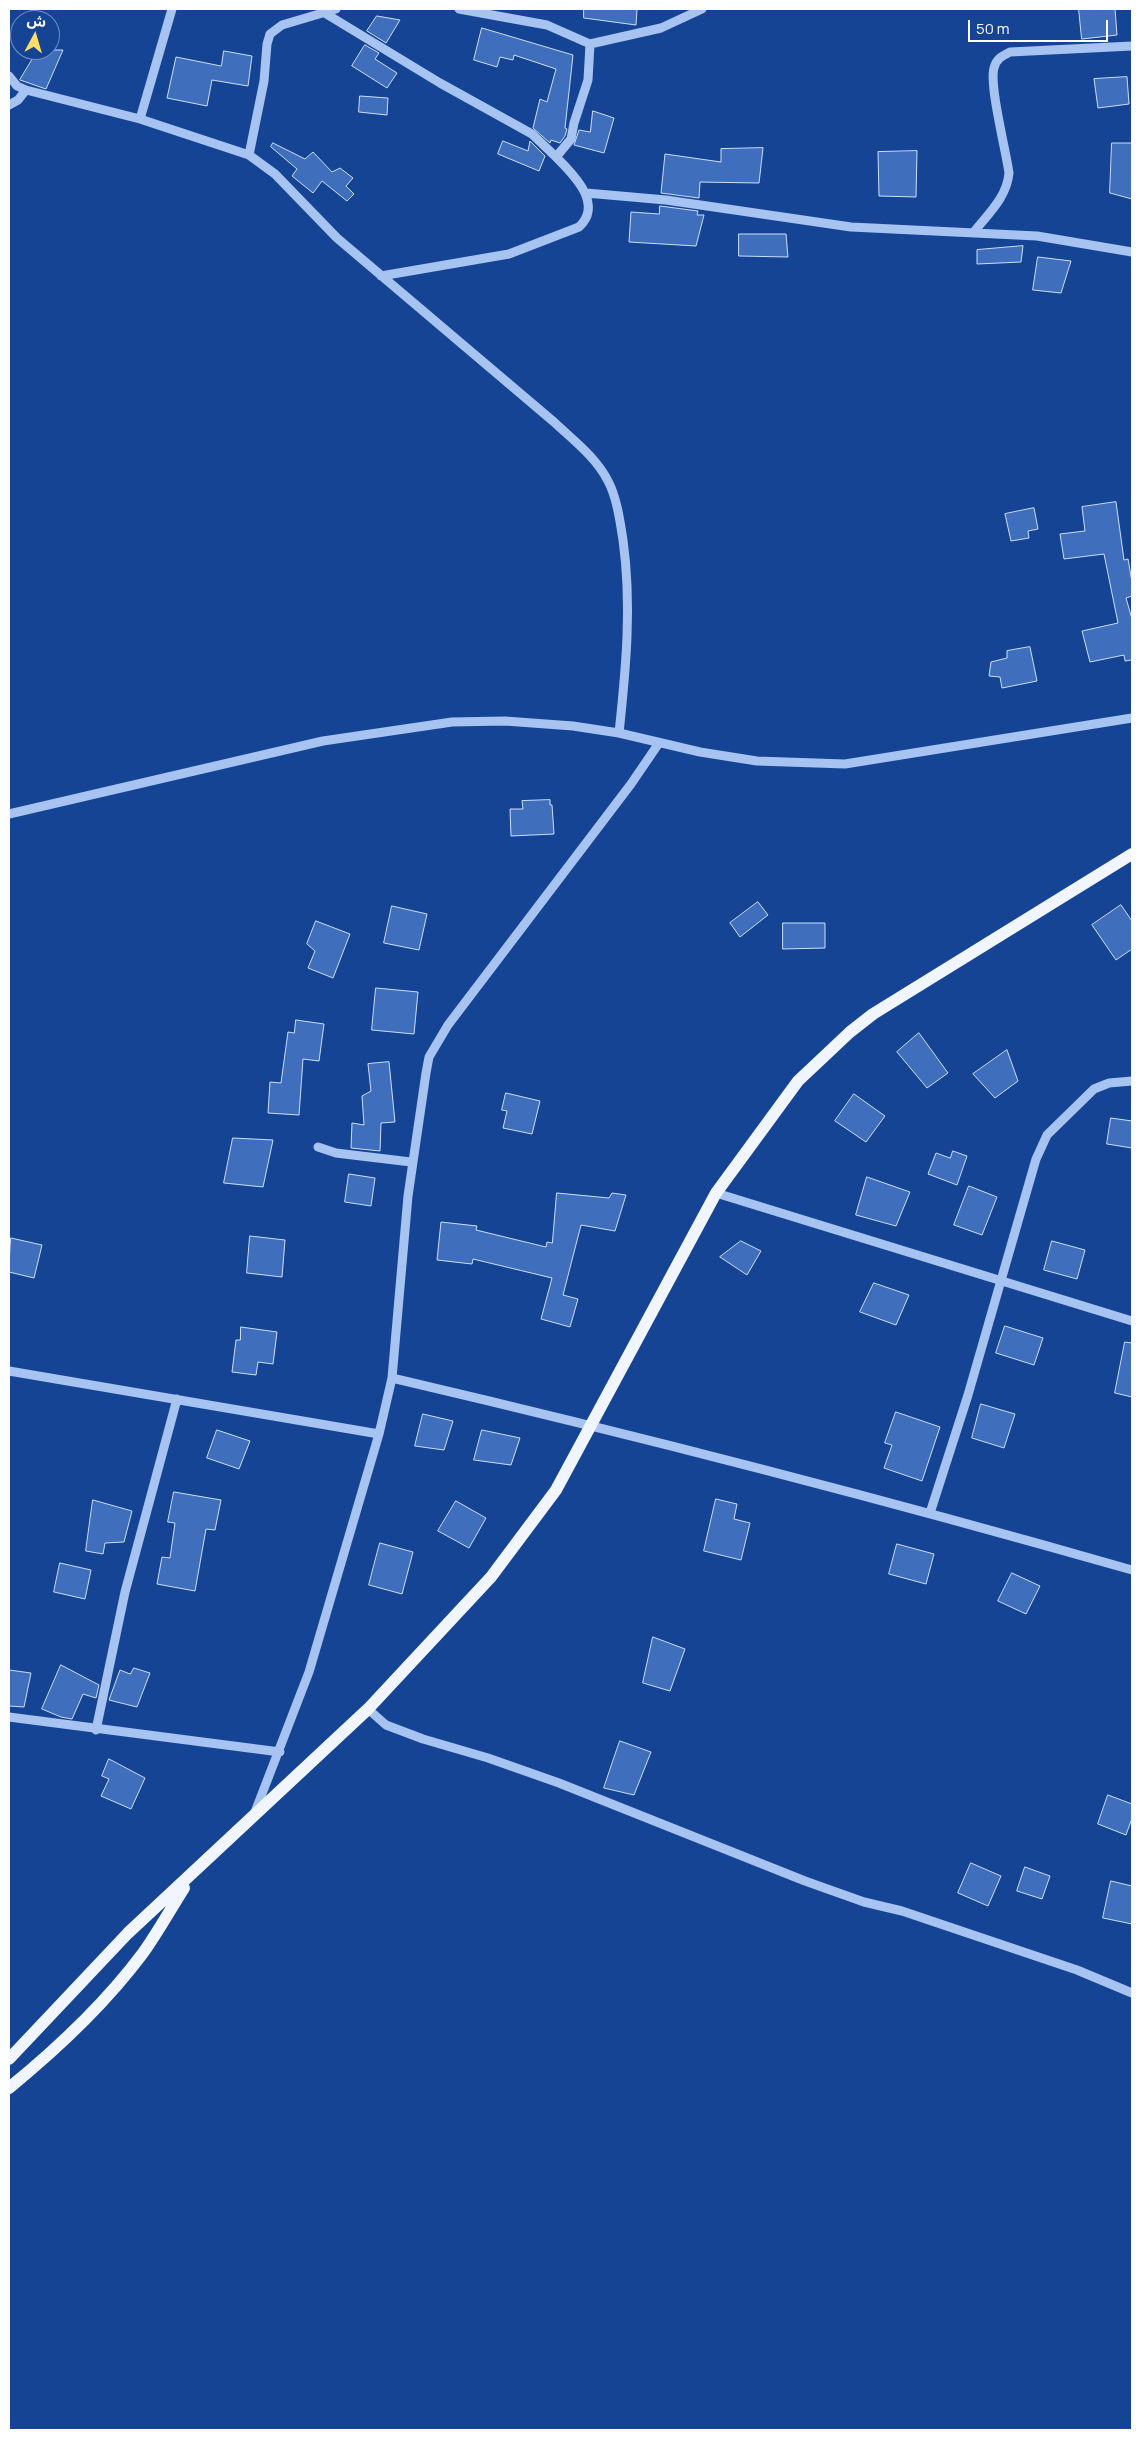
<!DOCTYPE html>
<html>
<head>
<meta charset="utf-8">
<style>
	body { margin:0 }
	#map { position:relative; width:1141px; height:2439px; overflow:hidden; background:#164494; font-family:Manrope,"Noto Sans Arabic",sans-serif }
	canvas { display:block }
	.frame { position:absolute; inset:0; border:10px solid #fff; pointer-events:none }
	.north { position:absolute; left:10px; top:10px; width:50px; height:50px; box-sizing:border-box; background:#164494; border:1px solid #738fbf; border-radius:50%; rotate:6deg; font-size:14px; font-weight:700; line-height:20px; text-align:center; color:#fff }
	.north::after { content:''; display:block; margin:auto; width:18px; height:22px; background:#fd6; clip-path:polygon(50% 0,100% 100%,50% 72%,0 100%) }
	.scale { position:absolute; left:968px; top:20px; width:140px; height:22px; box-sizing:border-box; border:2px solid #fff; border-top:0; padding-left:6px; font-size:15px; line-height:18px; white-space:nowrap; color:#fff; -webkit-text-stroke:4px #164494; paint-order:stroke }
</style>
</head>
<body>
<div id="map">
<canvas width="1141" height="2439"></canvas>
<div class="frame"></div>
<div class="north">ش</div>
<div class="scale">50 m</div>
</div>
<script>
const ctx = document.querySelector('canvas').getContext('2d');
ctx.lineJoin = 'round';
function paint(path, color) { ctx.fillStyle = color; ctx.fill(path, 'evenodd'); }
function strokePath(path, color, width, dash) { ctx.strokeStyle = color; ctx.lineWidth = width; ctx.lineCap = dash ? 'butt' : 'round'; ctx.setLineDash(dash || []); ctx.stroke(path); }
const building = new Path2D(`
	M584,9H637L636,25L584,18Z
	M1079,9H1115L1117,35L1082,39Z
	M377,16L400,20L386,43L367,31Z
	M482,28L573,55L565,128L567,129L565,136L560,143L551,140L550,143L533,128L540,99L547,102L556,69L514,55L513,60L500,57L497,67L474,60Z
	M365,45L379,53L375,59L397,73L387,88L352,66Z
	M38,50H63L46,89L20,80Z
	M224,51L252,56L248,86L212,80L207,106L167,98L176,57L221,66Z
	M1127,77L1129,104L1098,108L1094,79Z
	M360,96L388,98L387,115L359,112Z
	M593,111L614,118L604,153L574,145L579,130L590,132Z
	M503,141L528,151L530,141L545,156L539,171L498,154Z
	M273,143L305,159L313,152L332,172L340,168L353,178L346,186L354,194L347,201L322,181L313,193L292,176L297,169L271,147Z
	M1112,143H1132V199L1110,193Z
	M763,148L759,183L700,182L699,198L661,193L665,154L721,162V149Z
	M917,151L916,197L879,196L878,152Z
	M660,206L698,211L697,215H704L696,246L629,242L631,212L659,214Z
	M739,234H786L788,257L739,256Z
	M1023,246L1021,262L977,264V250Z
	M1038,257L1071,261L1061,293L1033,290Z
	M1116,502L1124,560L1128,559L1132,582V596L1126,598L1132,619V660L1125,661L1124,655L1090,662L1082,631L1118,623L1104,554L1064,559L1060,534L1085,531L1082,507Z
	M1034,508L1038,529L1028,531L1029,538L1011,541L1005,514Z
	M1030,647L1037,681L1002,688L1000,677L989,676L991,662L1007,658V651Z
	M550,800V805H552L554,834L511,836L510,809H523L522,801Z
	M758,902L768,915L740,937L730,923Z
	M1121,905L1132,921V949L1116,960L1092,925Z
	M392,906L427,914L419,950L384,943Z
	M316,921L350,934L333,978L308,968L315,951L307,944Z
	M783,923H825V948L783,949Z
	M376,988L418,992L414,1034L372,1030Z
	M296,1020L324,1024L319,1061L303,1059L299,1115L268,1113L270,1082L281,1083L288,1032L294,1033Z
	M919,1033L948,1073L927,1088L897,1052Z
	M1007,1050L1018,1081L995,1098L973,1074Z
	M389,1062L395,1122L381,1123L380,1151L351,1148L352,1123L364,1125L362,1096L371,1091L368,1064Z
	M506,1093L540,1101L532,1134L503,1128L507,1111L502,1110Z
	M854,1094L885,1116L866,1142L835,1121Z
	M1111,1118L1132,1121V1148L1107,1144Z
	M233,1138L273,1140L263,1187L224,1183Z
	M953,1151L967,1156L957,1185L928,1174L936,1153L950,1158Z
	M349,1174L375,1178L371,1206L345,1202Z
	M867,1177L910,1192L896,1226L856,1215Z
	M969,1186L997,1197L982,1235L954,1225Z
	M557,1193L609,1198L612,1193L626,1195L615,1231L581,1225L563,1295L578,1299L570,1327L541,1319L552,1278L473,1259L472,1264L437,1260L441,1222L477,1226L476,1230L546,1247L547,1242L552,1243Z
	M250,1236L285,1240L282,1277L247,1273Z
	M11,1238L42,1245L34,1278L9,1272Z
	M741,1241L761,1251L747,1275L720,1257Z
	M1052,1241L1085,1250L1077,1279L1044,1270Z
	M874,1283L909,1295L896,1325L860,1312Z
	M1005,1326L1043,1338L1034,1365L996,1353Z
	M241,1327L277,1332L273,1364L258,1362L256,1375L232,1372L236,1340H240Z
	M1125,1342L1132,1343V1397L1115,1393Z
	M981,1404L1015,1414L1004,1448L972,1438Z
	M896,1412L940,1427L922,1481L884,1468L892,1445L885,1443Z
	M423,1414L453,1421L444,1450L415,1446Z
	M217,1430L250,1441L239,1469L207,1458Z
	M482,1430L520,1438L511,1465L474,1460Z
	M174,1492L221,1500L215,1530L206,1529L195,1591L157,1584L162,1557L170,1558L175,1523L168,1522Z
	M716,1499L737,1504L734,1519L750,1523L741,1560L704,1551Z
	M93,1500L132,1511L124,1542L105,1543L103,1554L86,1551Z
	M456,1501L486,1518L469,1548L438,1531Z
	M380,1543L413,1552L402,1594L369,1585Z
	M897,1544L934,1554L926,1584L889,1574Z
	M60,1563L91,1570L85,1599L54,1592Z
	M1012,1573L1040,1586L1026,1614L998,1601Z
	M653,1637L685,1649L670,1691L643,1683Z
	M61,1665L99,1685L96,1698L83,1694L72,1719L61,1717L42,1709Z
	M134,1668L150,1673L137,1707L109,1700L120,1670L130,1674Z
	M9,1670L31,1673L24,1707L9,1706Z
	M620,1741L651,1752L634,1795L604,1788Z
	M109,1759L145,1778L131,1809L101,1796L109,1779L102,1776Z
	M1108,1795L1132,1804V1818L1126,1835L1098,1824Z
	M971,1863L1001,1876L988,1906L958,1893Z
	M1025,1867L1050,1876L1042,1899L1017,1891Z
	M1111,1881L1132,1886V1924L1103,1918Z`);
paint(building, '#3e6ebc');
strokePath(building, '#cddffc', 1);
strokePath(new Path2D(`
	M459,9L547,25L590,44L661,28L702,9
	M323,12L440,83L532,134L556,157
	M9,76L17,86L26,90L140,119L249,155L275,174L337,238L554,422C573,440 596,457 608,481C617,498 620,521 623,540C632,605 626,668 619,733
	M9,105L18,100L26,90
	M140,119L172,9
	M249,155L264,81L267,44L270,34L282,25L336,9
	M586,193L666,200L851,227L1037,236L1132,252
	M973,233C988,214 1007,197 1009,173C1006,151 989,85 994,68C996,59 1002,56 1010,52L1132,46
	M381,276L509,254L579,227C604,204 573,174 556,157L571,139L574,123L588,80L590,44
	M9,814L323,741L452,722L505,721L573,726L619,733L700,752L757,761L845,764L1132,718
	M318,1147L336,1153L411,1162
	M716,1193L1132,1321
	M9,1371L379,1434
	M392,1378C640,1436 887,1500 1132,1570
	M930,1513L968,1395L1036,1159L1047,1135L1094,1089L1109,1083L1132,1081
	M368,1709L386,1725L423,1739L488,1758L559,1783L805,1881L864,1902L902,1911L1077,1970L1132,1993
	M9,1717L280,1752
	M96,1730L125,1592L177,1399
	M255,1812L309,1672L379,1434L392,1378L408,1196L426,1073L429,1057L448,1025L631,784L659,743`), '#a6c3f1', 9);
strokePath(new Path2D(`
	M9,2059L128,1933L368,1709L491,1577L556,1490L716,1193L798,1081L850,1032L873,1014L1132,854
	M9,2088C58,2048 105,2004 143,1953C158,1932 170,1910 184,1888`), '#f0f5ff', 12);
</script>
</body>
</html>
